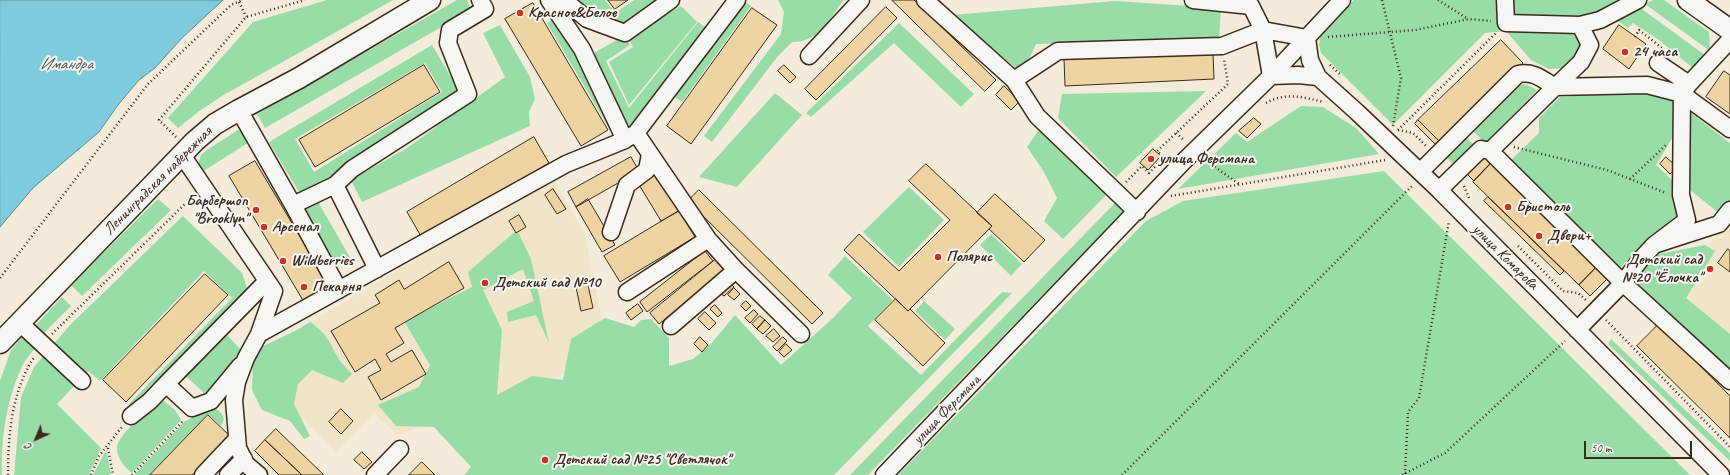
<!DOCTYPE html>
<html>
<head>
<meta charset="utf-8">
<style>
	body { margin:0 }
	#map { position:relative; width:1730px; height:475px; overflow:hidden; background:#f3ecda; font-family:Caveat,sans-serif }
	canvas { display:block }
	.north { position:absolute; left:16px; top:419px; width:40px; height:40px; -webkit-text-stroke:3px #f6f6f2; paint-order:stroke; rotate:224deg; font-size:11px; font-weight:700; line-height:16px; text-align:center; color:#3b2a1e }
	.north::after { content:''; display:block; margin:auto; width:14px; height:18px; background:#3b2a1e; clip-path:polygon(50% 0,100% 100%,50% 72%,0 100%) }
	.scale { position:absolute; left:1584px; top:441px; width:108px; height:18px; box-sizing:border-box; border:2px solid #3b2a1e; border-top:0; padding-left:5px; font-size:12px; line-height:14px; white-space:nowrap; color:#3b2a1e; -webkit-text-stroke:3px #f6f6f2; paint-order:stroke }
</style>
</head>
<body>
<div id="map">
<canvas width="1730" height="475"></canvas>
<div class="north">С</div>
<div class="scale">50 m</div>
</div>
<script>
const ctx = document.querySelector('canvas').getContext('2d');
ctx.lineJoin = 'round';
function paint(path, color) { ctx.fillStyle = color; ctx.fill(path, 'evenodd'); }
function strokePath(path, color, width, dash) { ctx.strokeStyle = color; ctx.lineWidth = width; ctx.lineCap = dash ? 'butt' : 'round'; ctx.setLineDash(dash || []); ctx.stroke(path); }
function drawText(font, color, halo, rows, align = 'center') {
  ctx.font = font + ' Caveat,sans-serif'; ctx.lineWidth = 4; ctx.setLineDash([]); ctx.textBaseline = 'middle'; ctx.strokeStyle = halo; ctx.fillStyle = color; for (const [text, x, y, turn = 0] of rows) {
    ctx.save(); ctx.translate(x, y); ctx.rotate((+turn || 0) * Math.PI / 180); ctx.textAlign = isNaN(turn) ? turn : align; if (halo) ctx.strokeText(text, 0, 0); ctx.fillText(text, 0, 0); ctx.restore();
  }
}
paint(new Path2D(`
	M553,178L585,234L609,357L398,435L374,414L336,452L294,411L255,355Z
	M1730,217V345L1668,299Z`), '#f1e5c9');
paint(new Path2D(`
	M327,0H393L222,96L198,112L178,128L168,118L253,22Z
	M457,0H467L471,10L265,128L257,114Z
	M575,0H605L615,13L634,0H663L627,25L591,14Z
	M778,0H844C828,19 821,42 792,42L778,56L712,142L704,136L781,34L784,12Z
	M1354,0H1625L1599,12L1580,57L1568,68L1549,69L1531,60L1506,31L1485,33L1393,125L1321,53L1319,45L1320,35Z
	M1653,0H1664L1709,32L1710,51L1645,4Z
	M744,1L751,6L682,102L675,97Z
	M1115,1L1221,8L1219,40L1036,44L1029,59L1016,68L952,15Z
	M681,6L697,22L629,105L609,62L633,47L628,37Z
	M1639,7L1705,55L1694,69L1659,40L1633,23L1628,28L1612,17Z
	M552,20L558,23L612,121L609,128L547,23Z
	M698,22L709,30L638,121L626,130L592,54L624,36L630,45L606,61L629,108Z
	M899,23L974,94L961,107L894,43L811,117L806,113Z
	M500,25L530,77L535,99L529,112L530,126L362,202L351,180L407,148L505,77L483,33Z
	M432,45L461,94L344,170L299,192L269,142ZM425,63L442,92L314,172L295,139Z
	M1523,84L1530,86L1537,90L1485,143L1471,129L1511,87Z
	M1206,91L1116,177L1058,118L1062,94Z
	M1644,91L1674,97L1676,115L1674,135L1656,165L1674,182V201L1678,219L1646,240L1619,269L1508,163L1539,133V118L1560,97Z
	M775,93L802,115L737,187L699,177Z
	M1301,106L1323,107L1356,128L1379,154L1178,189L1236,133L1247,142Z
	M1687,110L1730,143V204L1721,215L1683,184Z
	M1042,125L1111,190L1063,239L1044,221L1057,198L1044,172L1027,147Z
	M238,130L246,132L251,141L202,172L198,164L201,155L207,150Z
	M1464,135L1473,144L1453,164L1444,155Z
	M1384,171L1690,475H898L1146,221L1183,201Z
	M909,187L944,220L899,267L863,232Z
	M158,199L171,210L82,296L71,285Z
	M318,202L351,259L335,267L302,209Z
	M1115,203L1123,212L868,475H850Z
	M183,216L242,273L248,291L135,410L129,404L232,298L204,271L100,381L88,371L57,404L101,448L89,475H14L21,397L34,367L70,325Z
	M517,230L531,259L549,343L536,315L508,322L507,312L534,301L523,269L483,290L502,330L497,395L532,376L563,380L571,339L605,318L634,327L641,320L651,319L669,338V366L693,359L711,344L735,315L781,365L833,318L852,298L828,275L845,256L893,300L868,326L921,375L1002,292L1012,293L834,475H464L471,467L434,427L396,426L378,405L419,387L430,365L404,321L472,287L468,272Z
	M991,234L1022,264L1011,276L980,245Z
	M1705,245L1715,251L1686,298L1730,334V375L1630,283L1654,255Z
	M62,297L71,306L44,333L35,326Z
	M924,301L955,329L945,340L915,311Z
	M310,322C329,335 328,341 339,359C342,365 348,369 352,374L343,383L312,370L298,384L294,404L310,436L304,439L290,421L262,410L252,390L253,363L257,349L295,331Z
	M25,334L37,346C31,353 24,361 21,369C6,401 1,440 2,475H0V381L11,350Z
	M226,334L244,353L205,394L186,376Z
	M1611,339L1730,453V461L1608,344Z
	M161,399L175,410L181,420L132,473C125,468 116,457 117,447C119,433 151,408 161,399Z
	M211,404L222,414L224,419L221,426L208,414L149,475H134L185,421C195,418 202,409 211,404Z
	M105,452L107,453L111,475H93Z`), '#98dca8');
const water = new Path2D(`
	M0,0H223L182,38L155,68L139,80L118,105L99,132L33,188L0,227Z`);
paint(water, '#7dcbdc');
strokePath(water, '#638b90', 1);
const building = new Path2D(`
	M608,0H628L615,9Z
	M892,0H914L996,80L985,91Z
	M533,3L608,130L581,146L505,19Z
	M886,7L897,18L816,100L805,89Z
	M752,8L777,25L691,144L667,126Z
	M1619,25L1646,44L1629,69L1603,49Z
	M1501,40L1523,63L1441,143L1418,120Z
	M1213,53L1214,79L1065,86L1064,59Z
	M424,65L440,92L315,167L299,140Z
	M784,65L796,77L790,83L778,71Z
	M1724,71L1730,75V114L1706,97Z
	M1004,86L1020,101L1011,110L996,95Z
	M1254,118L1261,124L1247,138L1239,131Z
	M1418,120L1441,143L1437,146L1415,124Z
	M534,137L549,163L422,238L407,212Z
	M1153,149L1161,156L1148,170L1140,163Z
	M1484,154L1492,162L1474,181L1466,173Z
	M631,157L639,171L576,207L568,192Z
	M1666,157L1677,167L1670,174L1660,164Z
	M255,161L330,287L304,302L229,176Z
	M1493,161L1599,264L1579,285L1473,182Z
	M926,164L992,226L908,311L844,250L859,234L899,271L950,220L909,181Z
	M655,172L679,211L661,221L638,183Z
	M553,189L566,209L557,214L545,195Z
	M699,190L823,313L812,324L688,201Z
	M995,194L1045,240L1024,262L989,229L992,226L977,213Z
	M1488,197L1564,271L1560,275L1484,201Z
	M588,199L615,245L602,252L576,207Z
	M679,211L695,237L620,282L604,256Z
	M519,215L526,227L516,233L509,221Z
	M1728,249L1730,251V272L1718,263Z
	M705,251L713,261L647,312L640,302Z
	M715,260L725,271L659,324L650,313Z
	M449,262L464,288L395,328L404,343L386,354L391,362L412,350L426,374L381,400L368,377L381,370L375,359L355,372L331,331L380,303L375,295L399,280L404,289Z
	M1597,267L1608,278L1590,296L1579,285Z
	M205,274L228,295L126,402L103,380Z
	M730,283L734,287L724,296L721,294Z
	M588,285L593,308L581,311L576,287Z
	M734,288L740,294L734,300L728,295Z
	M896,299L908,311L910,309L945,343L923,366L875,320Z
	M746,301L751,306L746,311L741,306Z
	M638,304L643,311L631,320L626,313Z
	M715,305L722,313L718,317L710,309Z
	M754,310L758,314L750,323L745,318Z
	M705,312L716,323L709,330L698,319Z
	M760,316L765,320L757,329L752,324Z
	M765,320L771,326L763,334L757,329Z
	M1659,324L1730,396V438L1637,346Z
	M774,329L780,336L773,342L766,336Z
	M700,337L708,345L702,352L694,344Z
	M783,337L787,341L777,351L773,347Z
	M786,344L792,350L784,357L779,352Z
	M341,409L353,421L341,434L329,422Z
	M208,415L230,436L192,475H150Z
	M276,429L324,475H302L265,440Z
	M265,440L302,475H279L255,451Z
	M362,452L372,462L364,469L354,460Z
	M422,462L435,475H409Z`);
paint(building, '#edd4a2');
strokePath(building, '#3b2a1e', 1);
const minor = new Path2D(`
	M564,0L587,19L625,33L671,0
	M925,0L1014,80L1037,116L1137,212
	M1193,0L1251,6L1263,30L1271,76
	M1505,0L1506,23L1580,25L1600,20L1638,0
	M1307,38L1310,60L1318,77
	M809,56L861,0
	M1658,63L1689,84
	M1271,76L1298,75L1318,77L1357,112L1439,190L1721,475
	M1014,80L1058,51L1222,46L1263,30L1307,38
	M239,110L293,205L335,185L352,169L468,94L448,43L450,30L485,9L480,0
	M636,133L708,239L736,270L801,334
	M628,138L636,133L737,0
	M1490,151L1555,87L1647,85L1682,94L1730,129
	M182,155L274,291L259,334L246,358L237,382L234,400L238,448L246,464L259,475
	M1420,172L1518,74C1534,71 1542,79 1555,87L1581,62L1590,45L1580,25
	M335,185L377,269
	M1439,190L1481,149L1490,151L1623,283L1730,381
	M293,205L339,290
	M611,232L627,185L647,170L650,154
	M1654,245L1687,220L1681,195L1682,94L1689,84L1730,40
	M627,292L708,239
	M20,323L82,381
	M671,326L736,270
	M1577,330L1623,283L1640,260L1654,245L1719,224L1730,210
	M259,334L566,164L625,140L582,49L549,0
	M166,384L267,281
	M131,416L150,401L166,384L192,408L211,401L240,366
	M203,475L237,439
	M228,475L244,459
	M375,475L400,449
	M884,475L1184,161L1271,76L1342,0`);
const major = new Path2D(`
	M1688,0L1730,30
	M0,343L195,141L215,124L239,110L299,78L430,0`);
strokePath(minor, '#3b2a1e', 19);
strokePath(major, '#3b2a1e', 23);
strokePath(new Path2D(`
	M1382,0L1401,78L1393,126
	M1438,0L1468,19
	M239,2L246,17
	M1328,37L1415,30L1469,19L1491,21
	M1635,37L1639,30L1662,48
	M1330,65L1341,75
	M1266,103C1285,92 1304,97 1323,102
	M1398,130L1413,133L1427,147
	M1398,130L1496,33
	M1176,133L1185,141
	M176,137L159,120L246,17L305,0
	M1514,147L1607,170L1666,193
	M1205,160L1239,184
	M1630,179L1667,144
	M1126,182L1142,166L1149,173L1164,157L1157,151L1228,84L1224,59
	M1464,186L1469,198
	M1171,196L1385,160
	M1518,246L1563,291L1578,293L1586,300
	M0,278L148,84L231,5L242,0
	M1606,320L1730,447
	M52,334L186,203
	M108,448L113,475
	M1405,474L1408,412L1419,398L1449,221
	M8,475C8,435 12,389 35,356
	M91,475L99,456L122,427
	M132,475L184,420
	M1122,475L1413,185
	M1402,475L1445,453L1565,341`), '#3b2a1e', 2.5, [1, 3]);
strokePath(minor, '#f6f6f2', 16);
strokePath(major, '#f6f6f2', 20);
for (const [x, y, r, color] of [
	[520,13,4,"#c8321e"],
	[1625,52,4,"#c8321e"],
	[1151,159,4,"#c8321e"],
	[1508,207,4,"#c8321e"],
	[256,210,4,"#c8321e"],
	[264,227,4,"#c8321e"],
	[1539,236,4,"#c8321e"],
	[938,257,4,"#c8321e"],
	[283,261,4,"#c8321e"],
	[1710,269,4,"#c8321e"],
	[485,283,4,"#c8321e"],
	[304,287,4,"#c8321e"],
	[545,460,4,"#c8321e"]
]) { const dot = new Path2D(); dot.arc(x, y, r, 0, 2 * Math.PI); ctx.fillStyle = color; ctx.fill(dot); strokePath(dot, '#f6f6f2', 1.5); }
drawText('bold 16px', '#3b2a1e', '#f6f6f2', [
	["Красное&Белое",528,13],
	["24 часа",1633,52],
	["улица Ферсмана",1159,159],
	["Барбершоп",248,201,"right"],
	["\"Brоoklyn\"",248,219,"right"],
	["Бристоль",1516,207],
	["Арсенал",272,227],
	["Двери+",1547,236],
	["Полярис",946,257],
	["Детский сад",1702,260,"right"],
	["№20 \"Ёлочка\"",1702,278,"right"],
	["Wildberries",291,261],
	["Детский сад №10",493,283],
	["Пекарня",312,287],
	["Детский сад №25 \"Светлячок\"",553,460]
], 'left');
drawText('16px', '#3b2a1e', '#f6f6f2', [
	["Ленинградская набережная",158,181,-45],
	["улица Комарова",1505,257,45],
	["улица Ферсмана",947,410,-46]
]);
drawText('italic 17px', '#4f5a57', '#f6f6f2', [
	["Имандра",66,65]
]);
</script>
</body>
</html>
